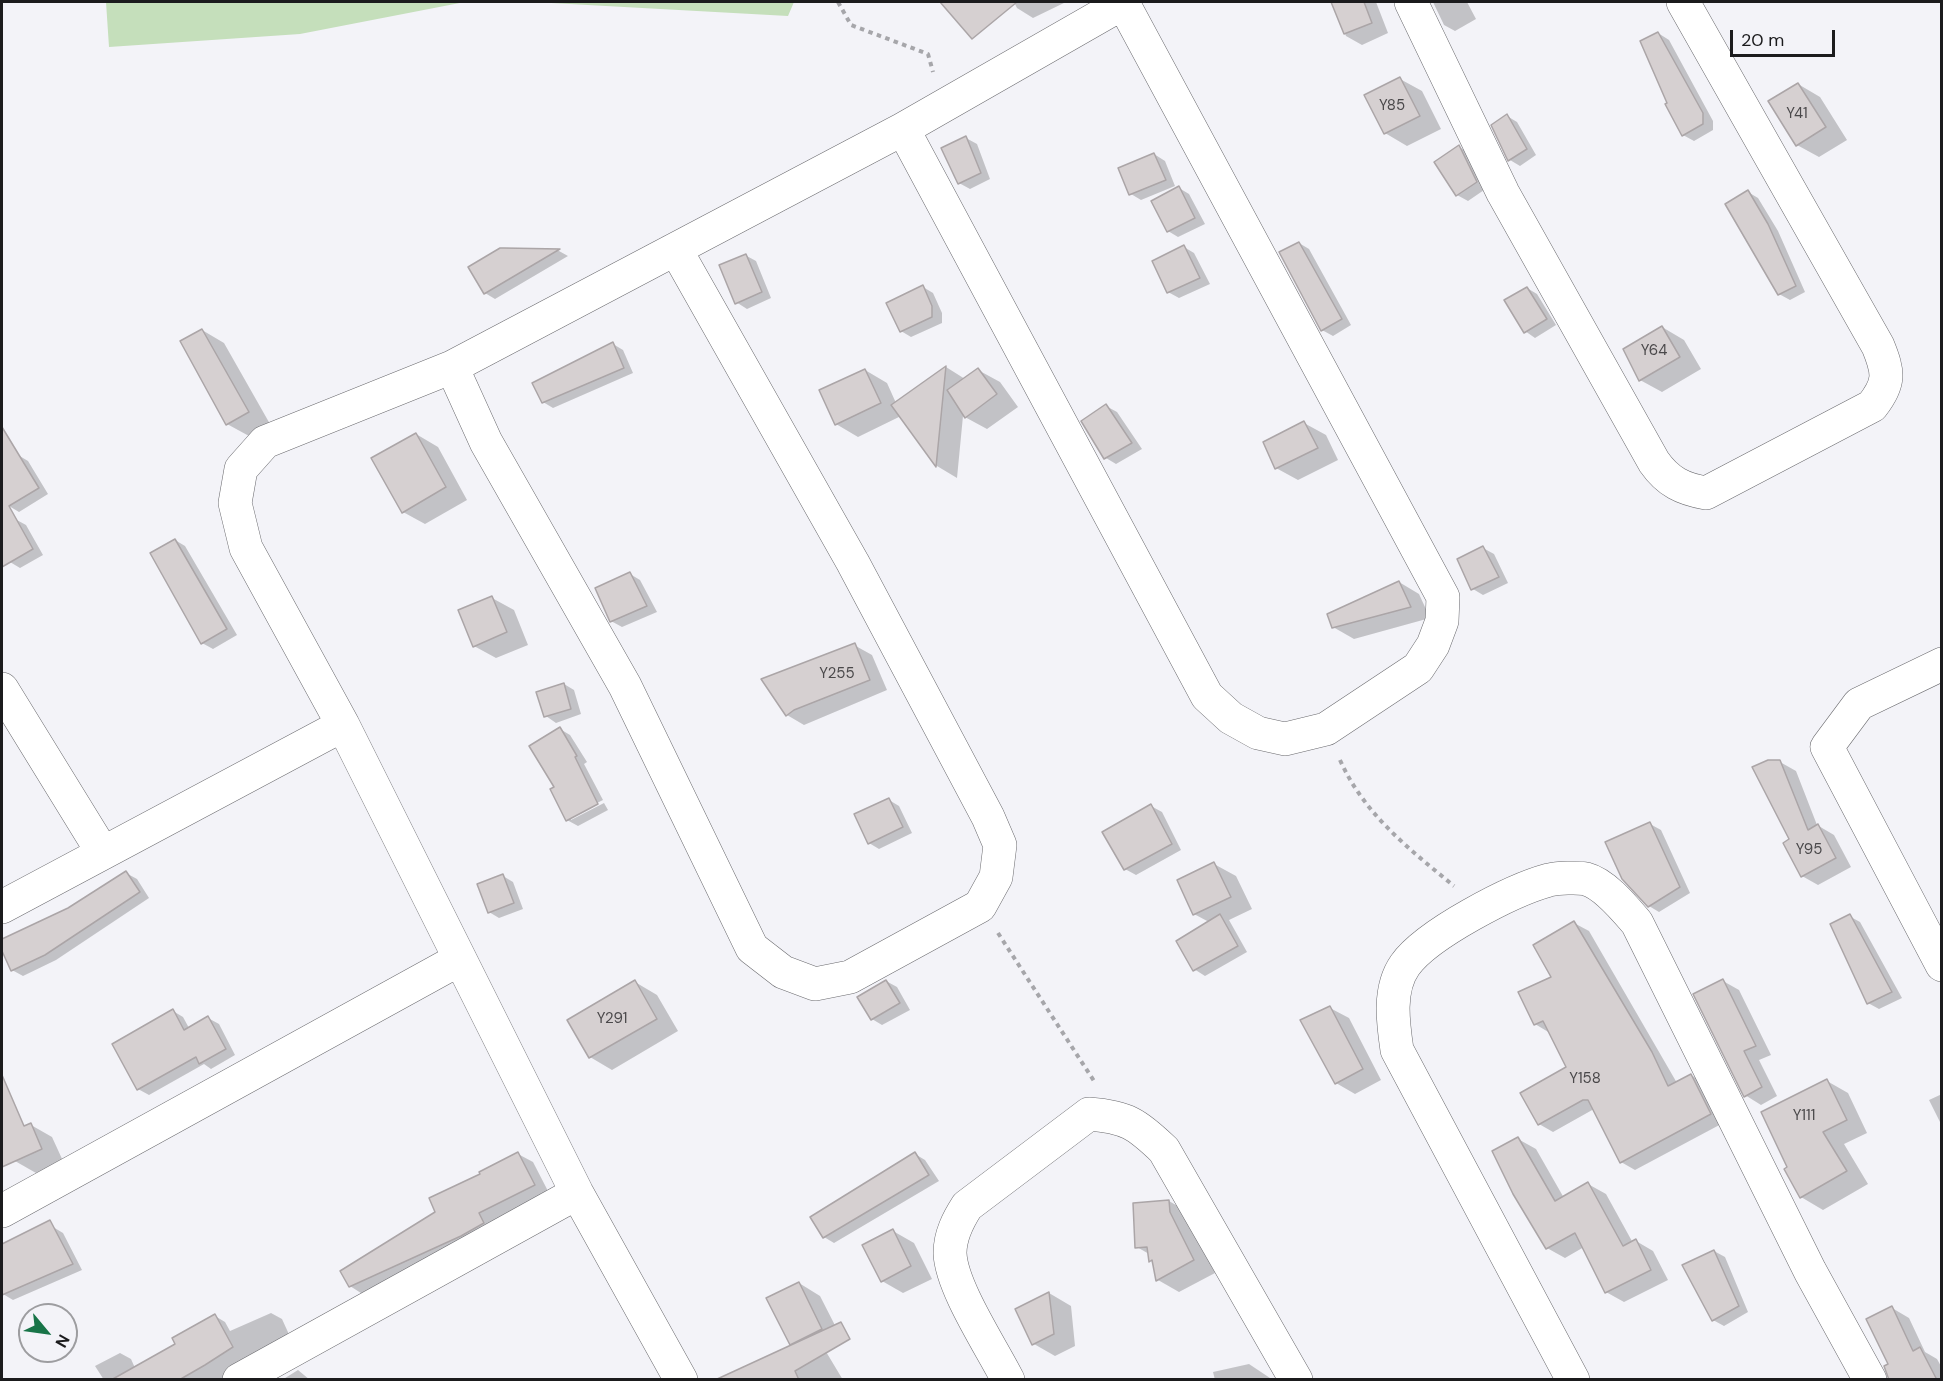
<!DOCTYPE html>
<html>
<head>
<meta charset="utf-8">
<style>
	body { margin:0 }
	#map { position:relative; width:1943px; height:1381px; overflow:hidden; background:#f3f3f8; font-family:"DM Sans",sans-serif }
	canvas { display:block }
	.frame { position:absolute; inset:0; border:3px solid #1b1b1d; pointer-events:none }
	.north { position:absolute; left:18px; top:1303px; width:60px; height:60px; box-sizing:border-box; background:#f3f3f8; border:2px solid #9d9da0; border-radius:50%; rotate:119deg; font-size:16px; font-weight:700; line-height:24px; text-align:center; color:#1b1b1d }
	.north::after { content:''; display:block; margin:auto; width:21px; height:27px; background:#187448; clip-path:polygon(50% 0,100% 100%,50% 72%,0 100%) }
	.scale { position:absolute; left:1730px; top:30px; width:105px; height:27px; box-sizing:border-box; border:3px solid #1b1b1d; border-top:0; padding-left:8px; font-size:18px; line-height:21px; white-space:nowrap; color:#1b1b1d; -webkit-text-stroke:4px #f3f3f8; paint-order:stroke }
</style>
</head>
<body>
<div id="map">
<canvas width="1943" height="1381"></canvas>
<div class="frame"></div>
<div class="north">N</div>
<div class="scale">20 m</div>
</div>
<script>
const ctx = document.querySelector('canvas').getContext('2d');
ctx.lineJoin = 'round';
function paint(path, color) { ctx.fillStyle = color; ctx.fill(path, 'evenodd'); }
function strokePath(path, color, width, dash) { ctx.strokeStyle = color; ctx.lineWidth = width; ctx.lineCap = dash ? 'butt' : 'round'; ctx.setLineDash(dash || []); ctx.stroke(path); }
function drawText(font, color, halo, rows, align = 'center') {
  ctx.font = font + ' "DM Sans",sans-serif'; ctx.lineWidth = 5; ctx.setLineDash([]); ctx.textBaseline = 'middle'; ctx.strokeStyle = halo; ctx.fillStyle = color; for (const [text, x, y, turn = 0] of rows) {
    ctx.save(); ctx.translate(x, y); ctx.rotate((+turn || 0) * Math.PI / 180); ctx.textAlign = isNaN(turn) ? turn : align; if (halo) ctx.strokeText(text, 0, 0); ctx.fillText(text, 0, 0); ctx.restore();
  }
}
paint(new Path2D(`
	M106,2H465L300,34L109,47Z
	M533,2H794L788,16Z`), '#c5dfbb');
paint(new Path2D(`
	M1014,2H1066L1033,18L1017,8Z
	M1332,2H1376L1388,33L1362,45L1346,36Z
	M1433,2H1467L1476,19L1455,31L1444,25Z
	M1658,33L1669,40L1713,121V130L1694,141L1683,135L1667,105L1669,104Z
	M1400,79L1422,91L1441,129L1407,146L1385,133Z
	M1798,84L1820,97L1847,140L1819,157L1797,145Z
	M1507,116L1517,122L1536,155L1520,166L1510,160Z
	M966,138L977,144L990,179L970,189L959,183Z
	M1459,147L1470,153L1487,188L1468,201L1457,195L1436,163Z
	M1154,154L1165,161L1175,186L1141,200L1131,194Z
	M1179,188L1189,194L1205,224L1178,237L1168,231Z
	M1748,192L1758,198L1778,231L1805,292L1790,300L1779,294Z
	M1299,243L1309,249L1351,325L1333,336L1322,330Z
	M1184,247L1194,253L1210,284L1179,298L1168,292Z
	M500,250L559,251L568,256L495,299L485,293Z
	M745,255L756,261L771,298L747,309L736,302Z
	M923,287L933,293L942,313V323L911,337L901,331Z
	M1527,288L1537,294L1556,325L1535,338L1525,331Z
	M1662,327L1684,340L1701,369L1662,392L1640,380Z
	M202,330L224,343L270,424L249,436L227,424Z
	M613,344L623,350L633,373L553,408L543,402Z
	M946,367L965,379L978,370L1000,382L1018,407L987,429L963,416L957,478L937,466L901,416L858,437L836,424L865,370L887,383L896,403Z
	M1106,406L1117,412L1142,449L1116,464L1106,458L1083,421Z
	M1304,423L1326,435L1338,460L1298,480L1276,468Z
	M416,434L438,447L467,500L425,524L403,512Z
	M18,455L28,461L48,494L19,512L9,506L2,494V465Z
	M15,519L26,525L43,555L20,568L10,562L2,547V527Z
	M175,540L185,546L237,635L213,649L202,643Z
	M1483,548L1494,554L1508,583L1483,595L1473,589Z
	M630,574L640,580L657,612L622,627L611,621Z
	M1399,582L1419,594L1430,618L1354,639L1333,627Z
	M492,598L514,610L528,645L496,658L474,646Z
	M854,645L872,655L887,690L804,725L787,715Z
	M564,684L574,690L581,714L556,723L546,716Z
	M560,729L570,735L587,762L584,764L603,800L571,816V820L604,803L608,810L578,826L567,820L556,788Z
	M1780,762L1796,771L1817,825L1834,835L1851,867L1818,885L1802,876L1791,840Z
	M889,800L899,806L912,833L879,849L869,843Z
	M1151,806L1162,812L1181,850L1136,875L1125,869Z
	M1650,824L1661,830L1690,893L1659,912L1649,906Z
	M1214,864L1236,876L1252,909L1229,920L1247,952L1205,976L1194,969L1209,922L1194,914Z
	M126,873L137,879L149,898L56,960L23,976L12,970L2,948V941L69,909Z
	M503,876L513,882L523,909L499,918L489,912Z
	M1849,916L1860,922L1902,998L1879,1009L1868,1003Z
	M1574,923L1589,931L1677,1083L1691,1075L1705,1084L1725,1122L1635,1170L1621,1162L1594,1109L1553,1132L1539,1124L1568,1068L1550,1033L1535,1024L1520,992L1553,978Z
	M886,981L897,987L910,1010L882,1025L872,1019Z
	M1723,981L1739,990L1771,1055L1759,1060L1777,1096L1761,1105L1745,1095Z
	M635,982L657,995L678,1031L612,1070L590,1057Z
	M1330,1008L1349,1018L1381,1080L1355,1094L1336,1083Z
	M173,1011L183,1017L189,1028L208,1018L219,1024L235,1055L211,1069L204,1064L149,1095L138,1089Z
	M1827,1081L1848,1093L1867,1133L1844,1144L1868,1184L1823,1210L1801,1197L1789,1167Z
	M1942,1094V1126L1929,1100Z
	M31,1125L52,1137L63,1161L36,1173L15,1161Z
	M1518,1139L1536,1149L1564,1198L1588,1184L1606,1194L1633,1243L1636,1241L1653,1251L1668,1280L1624,1302L1606,1292L1584,1247L1565,1258L1547,1248Z
	M518,1154L533,1162L549,1193L364,1295L350,1286L482,1175Z
	M915,1154L925,1160L939,1181L834,1243L824,1237Z
	M1169,1201L1191,1214V1226L1215,1273L1179,1292L1158,1280L1149,1254L1137,1247L1134,1204Z
	M53,1227L63,1233L82,1270L13,1300L3,1294L2,1250Z
	M893,1231L914,1243L932,1279L903,1293L882,1281Z
	M1714,1251L1725,1257L1748,1312L1724,1326L1713,1320Z
	M799,1283L820,1296L843,1341L825,1350L843,1380H759L793,1345L791,1344Z
	M1049,1293L1071,1306L1075,1346L1055,1356L1034,1344Z
	M1892,1308L1909,1318L1925,1352L1937,1359L1942,1368V1380H1897Z
	M271,1313L282,1319L292,1341L232,1380H104L95,1366L120,1353L131,1359L135,1368L177,1344L215,1316L225,1322L230,1331Z
	M1249,1364L1273,1380H1215L1213,1372Z
	M298,1370L310,1380H282Z`), '#0003');
const building = new Path2D(`
	M940,2H1017L972,39Z
	M1331,2H1364L1372,23L1344,34Z
	M1658,32L1703,113V124L1682,136L1665,104L1667,103L1640,41Z
	M1400,77L1420,116L1384,134L1364,95Z
	M1798,83L1826,127L1796,146L1768,101Z
	M1507,114L1527,149L1508,161L1491,125Z
	M966,136L981,173L958,184L941,148Z
	M1459,145L1477,182L1456,196L1434,162Z
	M1154,153L1166,180L1129,195L1118,168Z
	M1179,186L1195,218L1167,232L1151,201Z
	M1748,190L1768,224L1796,286L1778,295L1725,204Z
	M1299,242L1342,319L1321,331L1279,252Z
	M1184,245L1200,278L1167,293L1152,261Z
	M500,248H504L560,249L484,294L468,267Z
	M746,254L762,292L735,304L719,265Z
	M923,285L932,306V317L900,332L886,303Z
	M1527,287L1547,319L1524,333L1504,300Z
	M1662,326L1680,357L1639,381L1623,349Z
	M202,329L249,412L226,425L180,341Z
	M613,342L624,368L542,403L532,383Z
	M946,366L936,467L891,405Z
	M978,368L997,394L965,418L947,390Z
	M865,369L881,403L835,425L819,390Z
	M1106,404L1132,443L1104,459L1081,421Z
	M1304,421L1318,448L1275,469L1263,442Z
	M2,427L39,488L9,506L33,549L2,567Z
	M416,433L446,487L402,513L371,458Z
	M175,539L227,629L201,644L150,553Z
	M1483,546L1499,577L1471,590L1457,559Z
	M630,572L647,606L610,622L595,588Z
	M1399,581L1411,607L1332,628L1327,614Z
	M492,596L507,632L473,647L458,610Z
	M855,643L870,680L794,710L786,716L761,679Z
	M564,683L571,709L544,717L536,692Z
	M560,727L577,756L575,757L598,804L566,821L550,789L554,787L529,746Z
	M1768,760H1780L1808,830L1818,824L1836,858L1801,877L1783,843L1789,839L1752,767Z
	M889,798L903,827L868,844L854,814Z
	M1151,804L1172,844L1124,870L1102,832Z
	M1650,822L1680,887L1648,907L1622,879L1605,842Z
	M1214,862L1231,897L1193,915L1177,880Z
	M126,871L140,892L45,955L11,971L2,951V939L68,908Z
	M503,874L514,903L488,913L477,884Z
	M1220,914L1238,946L1193,971L1176,941Z
	M1850,914L1892,992L1867,1004L1830,924Z
	M1574,921L1652,1052L1668,1086L1691,1074L1711,1114L1620,1163L1588,1100H1583L1538,1125L1520,1093L1566,1067L1543,1021L1534,1025L1518,992L1551,977L1533,945Z
	M1723,979L1756,1046L1744,1051L1762,1087L1744,1097L1693,994Z
	M635,980L657,1019L589,1058L567,1020Z
	M886,980L900,1003L871,1020L857,997Z
	M1330,1006L1363,1069L1335,1084L1300,1020Z
	M173,1009L184,1030L208,1016L226,1049L199,1064L196,1057L137,1090L112,1044Z
	M2,1075L24,1126L31,1123L42,1149L2,1167Z
	M1827,1079L1847,1120L1823,1132L1847,1171L1800,1198L1784,1169L1787,1167L1761,1112Z
	M1518,1137L1555,1201L1588,1182L1623,1246L1636,1239L1651,1270L1605,1293L1575,1233L1546,1249L1513,1194L1492,1151Z
	M518,1152L535,1185L479,1213L484,1223L461,1236L349,1287L340,1271L435,1212L429,1198L480,1174L479,1172Z
	M915,1152L929,1175L823,1238L810,1217Z
	M1169,1200L1170,1212L1194,1260L1156,1281L1152,1260L1149,1262L1147,1247L1135,1248L1133,1203Z
	M50,1220L73,1264L2,1295V1244Z
	M893,1229L911,1266L881,1282L862,1245Z
	M1714,1250L1739,1306L1712,1321L1682,1265Z
	M799,1282L822,1329L790,1345L766,1298Z
	M1049,1292L1054,1334L1032,1345L1015,1309Z
	M1892,1306L1913,1351L1920,1347L1937,1380H1889L1884,1366L1888,1364L1866,1319Z
	M215,1314L233,1347L205,1365L179,1380H111L175,1344L172,1338Z
	M841,1322L850,1339L795,1371L799,1380H715Z`);
paint(building, '#d6d0d1');
strokePath(building, '#aba5a7', 1.5);
const street = new Path2D(`
	M1411,2L1503,193L1654,462C1668,482 1683,489 1706,493L1872,406C1890,383 1889,373 1878,346L1683,2
	M903,129L1207,696L1231,718L1258,733L1285,739L1326,729L1418,668L1433,645L1442,621L1443,597L1123,3
	M452,367L486,442L625,686L752,948L783,972L815,984L850,977L980,906L996,877L1000,845L988,817L853,563L676,250
	M1942,664L1859,704L1827,747L1942,965
	M2,689L103,853
	M2,907L343,725
	M2,1211L460,959
	M239,1380L577,1193
	M681,1380L577,1193L343,725L246,548L235,503L241,469L265,442L452,367L903,129L1125,2
	M1008,1380C992,1348 951,1287 950,1253C950,1235 958,1220 967,1206L1089,1114C1127,1117 1137,1124 1164,1150L1296,1380
	M1573,1380L1397,1050C1393,1023 1388,989 1405,965C1427,934 1512,890 1549,880C1558,878 1577,877 1586,879C1605,884 1625,909 1637,923L1810,1271L1870,1380`);
strokePath(street, '#6a6a6e', 34);
strokePath(new Path2D(`
	M838,2L851,25L928,54L933,72
	M1340,760C1364,814 1409,849 1454,886
	M998,933L1094,1081`), '#a6a6aa', 4, [4.5, 4.5]);
strokePath(street, '#fff', 33);
drawText('15px', '#4a484a', null, [
	["Y85",1392,106],
	["Y41",1797,114],
	["Y64",1654,351],
	["Y255",837,674],
	["Y95",1809,850],
	["Y291",612,1019],
	["Y158",1585,1079],
	["Y111",1804,1116]
]);
</script>
</body>
</html>
